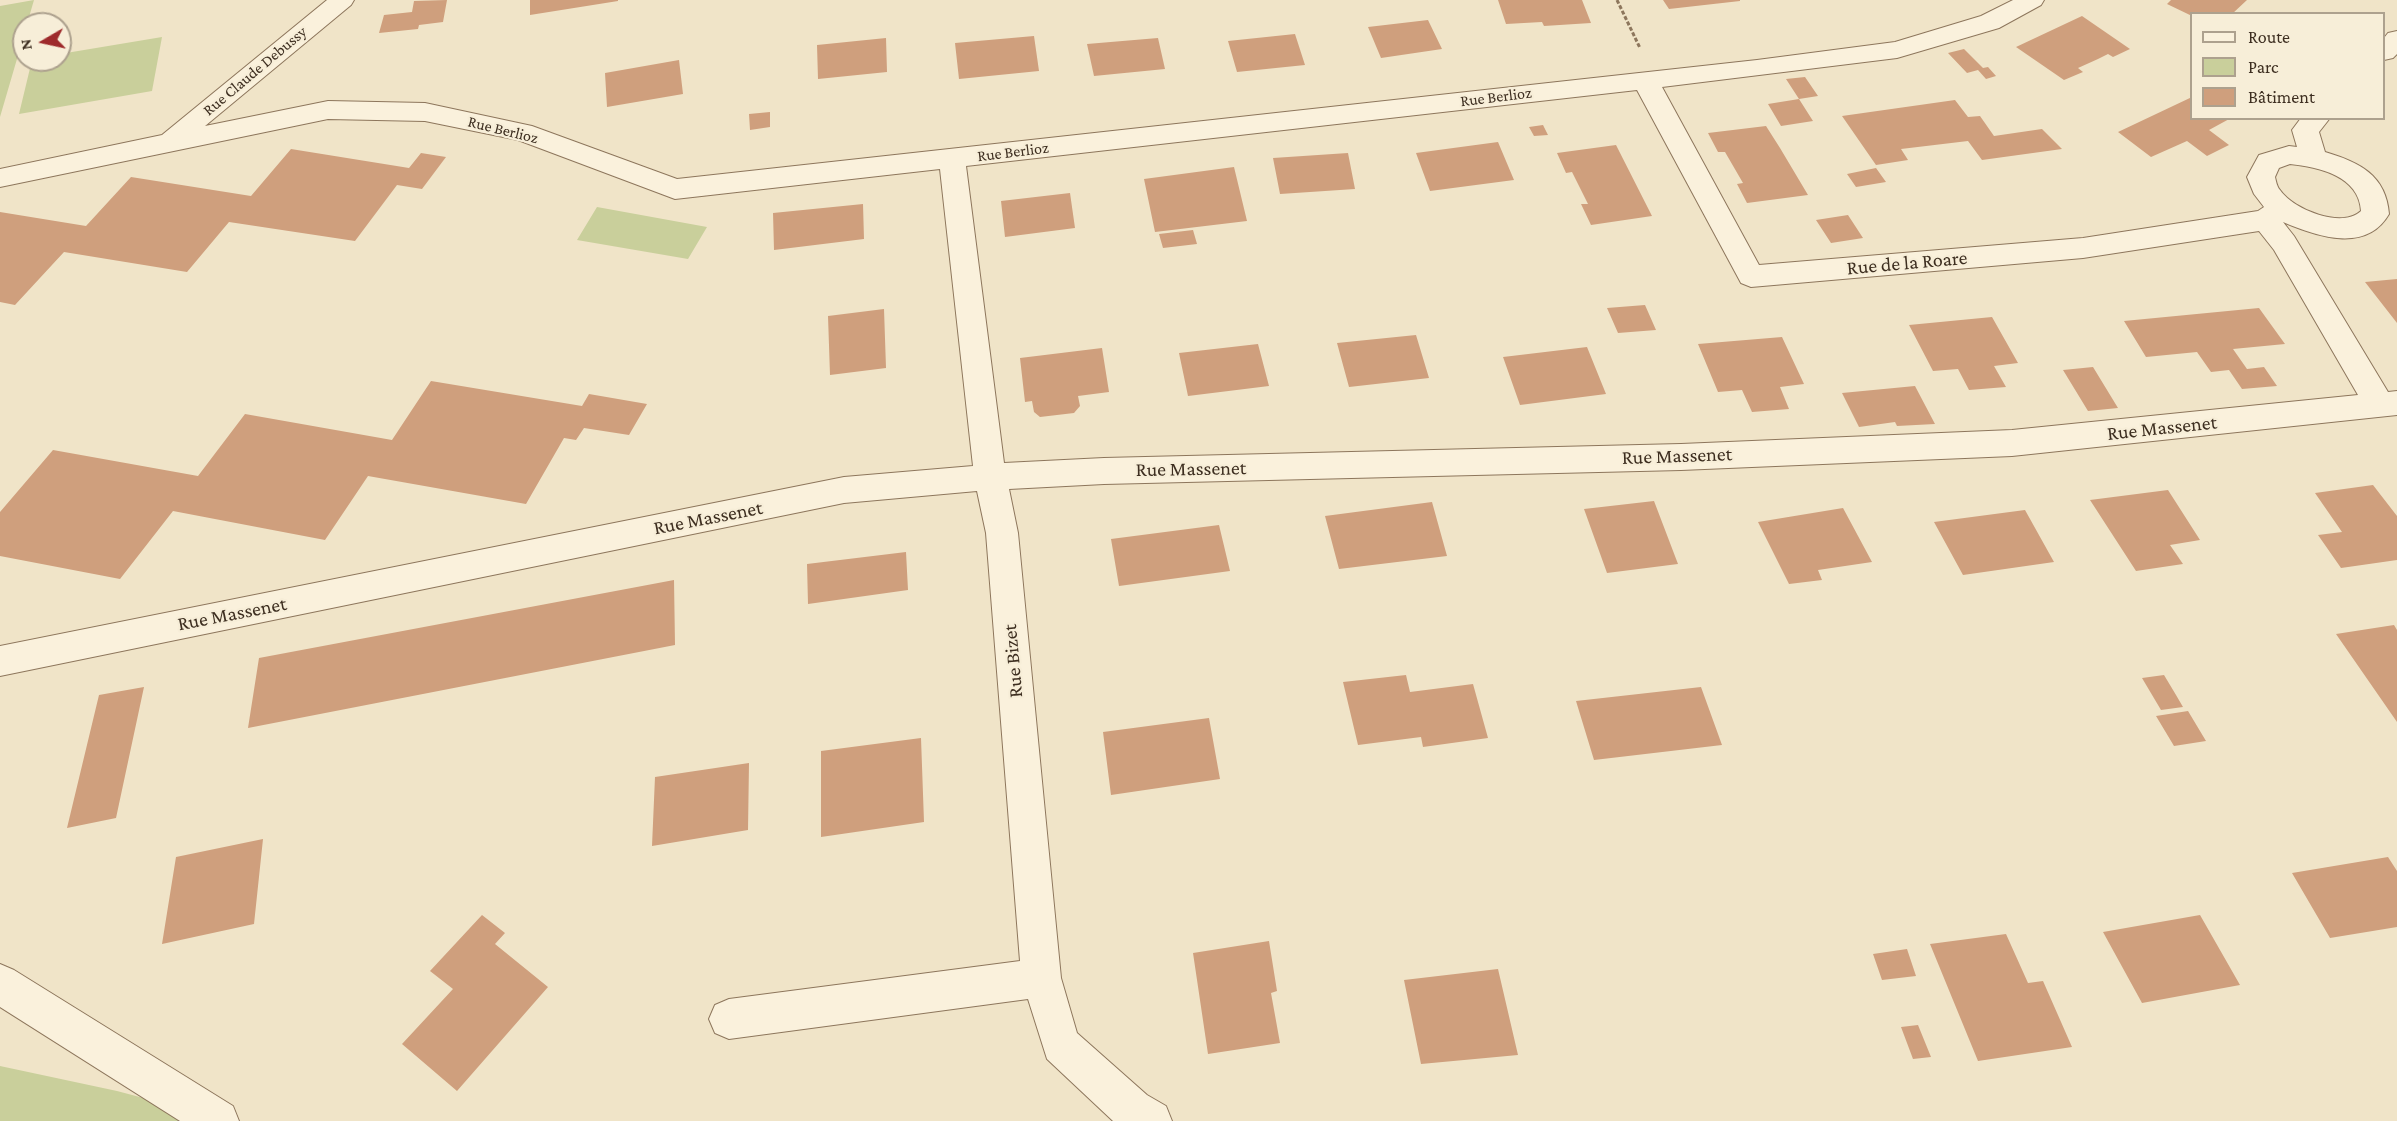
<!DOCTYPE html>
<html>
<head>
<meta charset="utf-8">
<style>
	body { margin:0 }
	#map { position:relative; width:2397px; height:1121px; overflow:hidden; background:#f0e4c8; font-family:"Crimson Pro",serif }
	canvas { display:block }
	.legend { position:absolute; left:2190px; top:12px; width:195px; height:108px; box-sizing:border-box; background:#f7eed8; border:2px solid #ada18e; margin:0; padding:8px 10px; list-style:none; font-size:18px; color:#3d2e20 }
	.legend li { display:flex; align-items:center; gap:12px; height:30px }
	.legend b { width:30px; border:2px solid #ada18e }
	.north { position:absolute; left:12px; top:12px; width:60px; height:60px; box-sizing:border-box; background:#f7eed8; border:2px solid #ada18e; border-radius:50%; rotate:261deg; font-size:16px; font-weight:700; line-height:24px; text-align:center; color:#3d2e20 }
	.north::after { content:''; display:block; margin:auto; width:21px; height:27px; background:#9e2a2b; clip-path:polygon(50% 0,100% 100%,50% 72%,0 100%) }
</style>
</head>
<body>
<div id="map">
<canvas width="2397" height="1121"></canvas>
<ul class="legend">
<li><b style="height:8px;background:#faf1dc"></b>Route</li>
<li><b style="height:16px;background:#c9cf9b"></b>Parc</li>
<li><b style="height:16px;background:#cf9f7d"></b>Bâtiment</li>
</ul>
<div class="north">N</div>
</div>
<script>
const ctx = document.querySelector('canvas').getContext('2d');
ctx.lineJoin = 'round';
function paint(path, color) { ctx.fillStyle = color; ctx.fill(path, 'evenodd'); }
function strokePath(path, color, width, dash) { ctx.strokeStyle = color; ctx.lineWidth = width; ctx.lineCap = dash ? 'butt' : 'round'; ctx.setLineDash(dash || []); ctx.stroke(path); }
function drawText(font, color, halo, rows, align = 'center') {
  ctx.font = font + ' "Crimson Pro",serif'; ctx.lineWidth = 4.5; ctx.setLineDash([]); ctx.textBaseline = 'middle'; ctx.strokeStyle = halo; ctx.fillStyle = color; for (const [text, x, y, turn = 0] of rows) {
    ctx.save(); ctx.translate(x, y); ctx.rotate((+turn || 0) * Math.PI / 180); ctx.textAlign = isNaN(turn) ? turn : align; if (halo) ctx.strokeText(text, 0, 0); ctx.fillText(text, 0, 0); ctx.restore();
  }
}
paint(new Path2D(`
	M34,0L27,24H24V35L0,117V6Z
	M162,37L152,91L19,114L32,60H60V54Z
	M597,207L707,227L688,259L577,240Z
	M0,1066L117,1091L230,1121H0Z`), '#c9cf9b');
paint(new Path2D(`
	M447,0L443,22L419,25L418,29L379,33L384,15L412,12L414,1Z
	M530,0H618V1L530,15Z
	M1498,0H1582L1591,23L1544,26L1542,22L1506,24Z
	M1663,0H1740V1L1669,9Z
	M2171,0H2247L2232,14H2192V16L2167,4Z
	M2082,16L2130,49L2113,57L2108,54L2098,59L2078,68L2083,72L2064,80L2016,47Z
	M1428,20L1442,49L1381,58L1368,27Z
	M1295,34L1305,65L1237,72L1228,41Z
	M1034,36L1039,71L959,79L955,43Z
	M886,38L887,72L818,79L817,45Z
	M1158,38L1165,69L1094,76L1087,44Z
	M1964,49L1983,68L1988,67L1996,76L1986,79L1978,70L1967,73L1948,53Z
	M679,60L683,94L607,107L605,73Z
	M1805,77L1818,96L1799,99L1786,79Z
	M2192,97V118H2231L2209,130L2229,145L2207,156L2187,141L2151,157L2118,132Z
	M1799,99L1813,121L1781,126L1768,104Z
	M1955,100L1968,117L1980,116L1994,136L2042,129L2062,149L1982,160L1968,141L1901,149L1908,160L1876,165L1842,116Z
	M770,112V127L750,130L749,114Z
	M1543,125L1548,135L1534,136L1529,127Z
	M1766,126L1780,148L1808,195L1747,203L1737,184L1743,183L1725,152H1718L1708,133Z
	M1498,142L1514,180L1430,191L1416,153Z
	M1616,145L1652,216L1591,225L1581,204H1588L1572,172L1566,173L1557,153Z
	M291,149L409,168L421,153L446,157L422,189L397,185L355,241L229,222L187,272L64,252L15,305L0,302V212L86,226L131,177L251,196Z
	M1348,153L1355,189L1280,194L1273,158Z
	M1234,167L1247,221L1155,232L1144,179Z
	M1876,168L1886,182L1856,187L1847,174Z
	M1070,193L1075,228L1005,237L1001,201Z
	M863,204L864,239L774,250L773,213Z
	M1848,215L1863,238L1831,243L1816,220Z
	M1193,230L1197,244L1163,248L1159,234Z
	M2397,279V323L2365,282Z
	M1645,305L1656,330L1618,333L1607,308Z
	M2259,308L2285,344L2233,349L2247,369L2264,367L2277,386L2242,389L2229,370L2211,372L2197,352L2146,357L2124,321Z
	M884,309L886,368L830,375L828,316Z
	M1992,317L2018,363L1994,366L2006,387L1969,390L1958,369L1933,371L1909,325Z
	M1416,335L1429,378L1349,387L1337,343Z
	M1782,337L1804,384L1780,387L1789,409L1752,412L1742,390L1718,392L1698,344Z
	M1258,344L1269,386L1188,396L1179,353Z
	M1587,347L1606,394L1520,405L1503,357Z
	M1102,348L1109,392L1078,396L1080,406L1074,413L1040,417L1034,412L1032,401L1025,402L1020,358Z
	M2093,367L2118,408L2088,411L2063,370Z
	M431,381L582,406L589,394L647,404L629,435L584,428L576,440L564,438L526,504L368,476L325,540L173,511L120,579L0,556V512L53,450L198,476L245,414L392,440Z
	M1915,386L1935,424L1897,426L1895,422L1859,427L1842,393Z
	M2373,485L2397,516V560L2341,568L2318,535L2342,532L2315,493Z
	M2168,490L2200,540L2170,545L2183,564L2136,571L2090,500Z
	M1654,501L1678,564L1607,573L1584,509Z
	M1432,502L1447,556L1339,569L1325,516Z
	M1843,508L1872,562L1818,570L1822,580L1789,584L1758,522Z
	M2025,510L2054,562L1963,575L1934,522Z
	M1219,525L1230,571L1119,586L1111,539Z
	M906,552L908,590L808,604L807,564Z
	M674,580L675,645L248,728L259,658Z
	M2394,625L2397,630V722L2336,634Z
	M1406,675L1410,692L1473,684L1488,738L1423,747L1421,737L1358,745L1343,682Z
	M2164,675L2176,695L2183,707L2161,710L2142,678Z
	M144,687L116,818L67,828L99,695Z
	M1701,687L1722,745L1594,760L1576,701Z
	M2188,711L2206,741L2174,746L2156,716Z
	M1209,718L1220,779L1111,795L1103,732Z
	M921,738L924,822L821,837V751Z
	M749,763L748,830L652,846L655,777Z
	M263,839L254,924L162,944L176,857Z
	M2388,857L2397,871V927L2330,938L2292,873Z
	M482,915L505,933L495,944L548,987L457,1091L402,1044L453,989L430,971Z
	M2200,915L2240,985L2142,1003L2103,932Z
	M2006,934L2028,983L2043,981L2072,1047L1978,1061L1930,944Z
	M1269,941L1277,991L1271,993L1280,1043L1208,1054L1193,953Z
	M1907,949L1916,976L1882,980L1873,954Z
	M1498,969L1518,1055L1421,1064L1404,980Z
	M1918,1025L1931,1057L1913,1059L1901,1027Z`), '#cf9f7d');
const minor = new Path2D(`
	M327,0H354L351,5L205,126L328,101L425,103L532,126L677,179L1757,60L1895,42L1981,16L2013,0H2044L2041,5L1999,28L1897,58L1662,87L1759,265L2083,238L2258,211L2264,207L2254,194L2247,177L2259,155L2289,146L2297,147L2292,130L2301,118H2330L2319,132L2325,152C2359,162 2386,175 2389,214C2366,254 2316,236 2283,222L2294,236L2388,392L2397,391V415L2012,456L1681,470L1104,484L1009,489L1018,533L1061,978L1077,1033L1147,1095L1166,1106L1172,1121H1113L1047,1059L1028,999L729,1039L715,1033L709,1019L715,1005L729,999L1020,961L986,533L977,491L844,503L0,676V646L844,477L973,466L940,169L675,199L518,140L425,121L328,119L0,187V169L162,135ZM1637,90L1741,283L1751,287L2083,258L2259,231L2274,250L2358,395L2012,430L1681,444L1104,458L1004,463L966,166ZM2290,164C2319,167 2359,176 2361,211C2342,229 2294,210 2280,190C2277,187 2276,181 2275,177L2279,168Z
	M2397,31V54L2393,58L2384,60V38L2388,33Z
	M0,964L14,970L233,1106L239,1121H180L0,1007Z`);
strokePath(minor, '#8d765c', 2);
strokePath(new Path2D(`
	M1617,0L1640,48`), '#8d765c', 3, [4, 2]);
paint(minor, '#faf1dc');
drawText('16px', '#3d2e20', '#f7eed8', [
	["Rue Claude Debussy",255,71,-40],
	["Rue Berlioz",1496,97,-7],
	["Rue Berlioz",503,130,14],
	["Rue Berlioz",1013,152,-7]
]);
drawText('20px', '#3d2e20', '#f7eed8', [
	["Rue de la Roare",1907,263,-5],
	["Rue Massenet",2162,428,-6],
	["Rue Massenet",1677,456,-2],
	["Rue Massenet",1191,469,-1],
	["Rue Massenet",708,518,-11],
	["Rue Massenet",232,614,-11],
	["Rue Bizet",1013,661,-95]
]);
</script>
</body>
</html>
